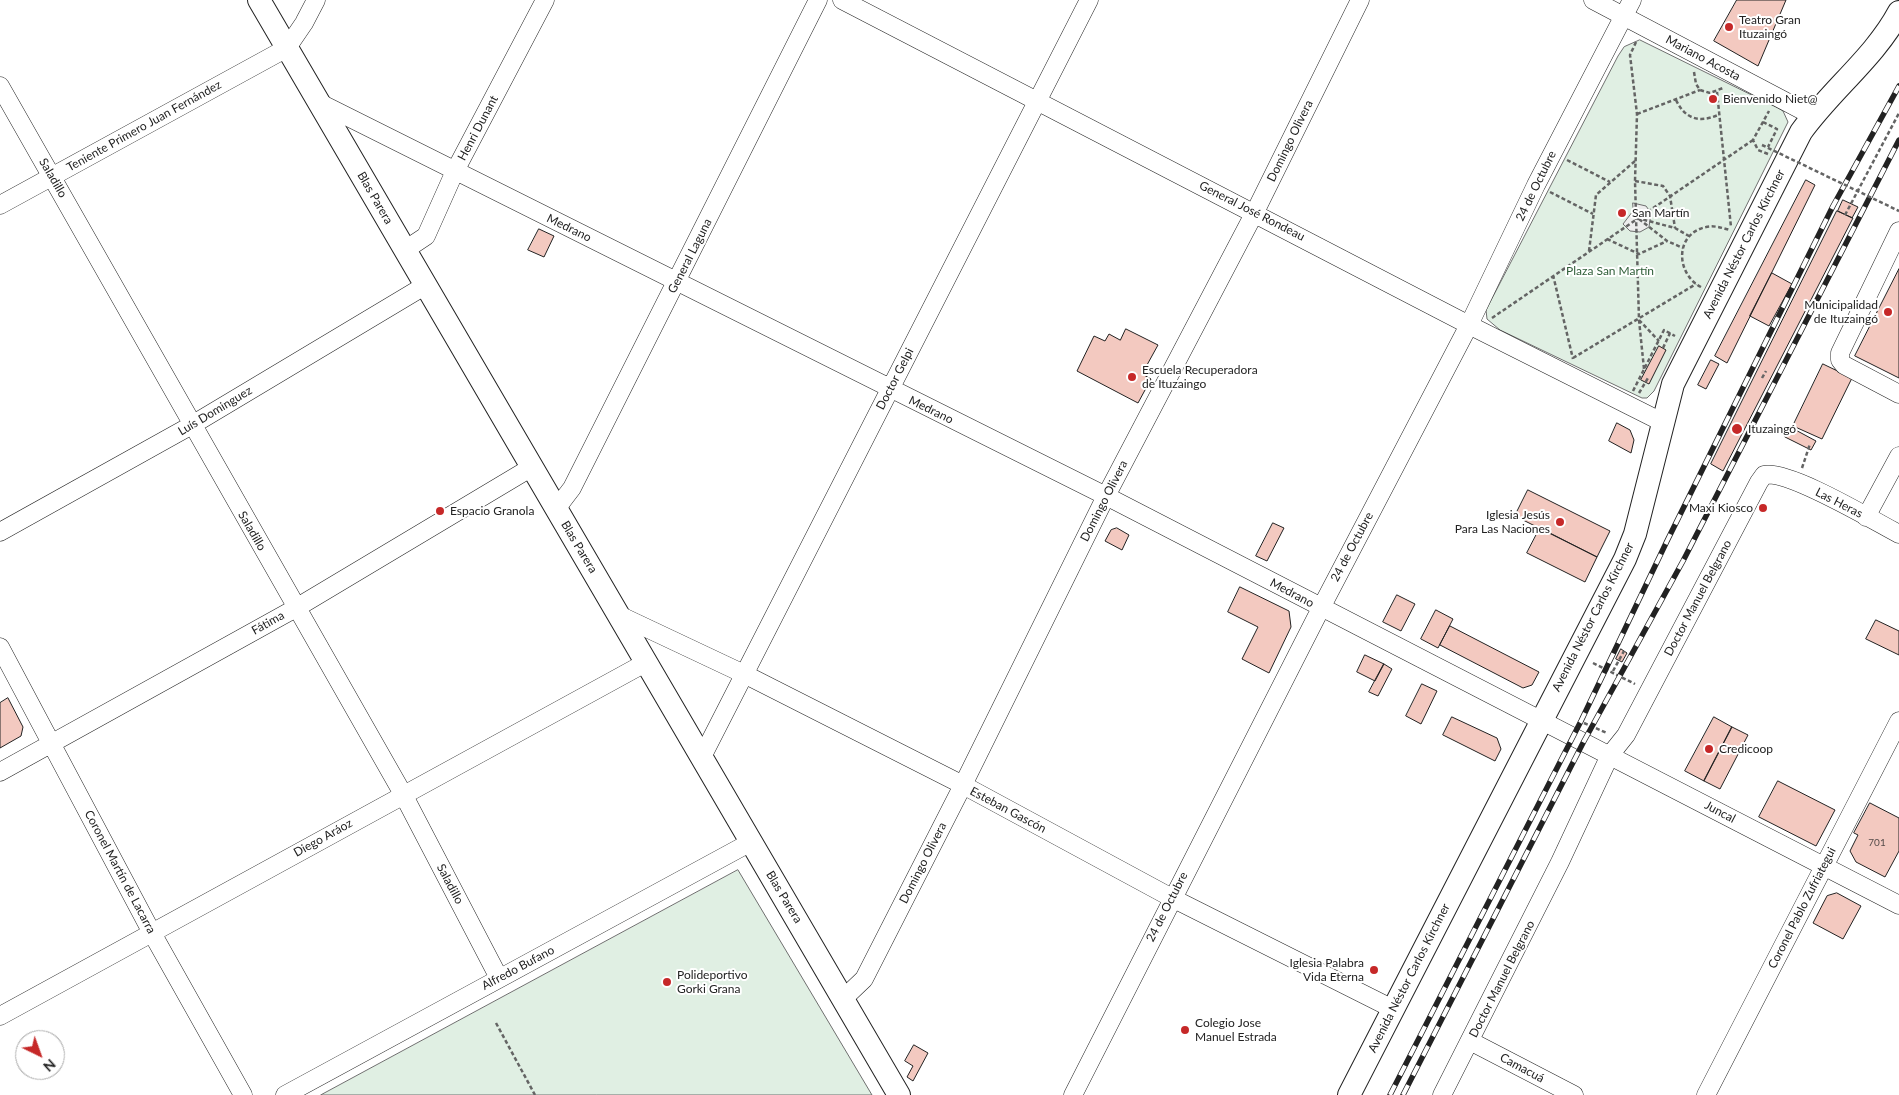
<!DOCTYPE html>
<html>
<head>
<meta charset="utf-8">
<style>
	body { margin:0 }
	#map { position:relative; width:1899px; height:1095px; overflow:hidden; background:#fff; font-family:Lato,sans-serif }
	canvas { display:block }
	.north { position:absolute; left:15px; top:1030px; width:50px; height:50px; box-sizing:border-box; background:#fff; border:1px solid #a7a7a7; border-radius:50%; rotate:138deg; font-size:14px; font-weight:700; line-height:20px; text-align:center; color:#222 }
	.north::after { content:''; display:block; margin:auto; width:18px; height:22px; background:#c62828; clip-path:polygon(50% 0,100% 100%,50% 72%,0 100%) }
</style>
</head>
<body>
<div id="map">
<canvas width="1899" height="1095"></canvas>
<div class="north">N</div>
</div>
<script>
const ctx = document.querySelector('canvas').getContext('2d');
ctx.lineJoin = 'round';
function paint(path, color) { ctx.fillStyle = color; ctx.fill(path, 'evenodd'); }
function strokePath(path, color, width, dash) { ctx.strokeStyle = color; ctx.lineWidth = width; ctx.lineCap = dash ? 'butt' : 'round'; ctx.setLineDash(dash || []); ctx.stroke(path); }
function drawText(font, color, halo, rows, align = 'center') {
  ctx.font = font + ' Lato,sans-serif'; ctx.lineWidth = 4; ctx.setLineDash([]); ctx.textBaseline = 'middle'; ctx.strokeStyle = halo; ctx.fillStyle = color; for (const [text, x, y, turn = 0] of rows) {
    ctx.save(); ctx.translate(x, y); ctx.rotate((+turn || 0) * Math.PI / 180); ctx.textAlign = isNaN(turn) ? turn : align; if (halo) ctx.strokeText(text, 0, 0); ctx.fillText(text, 0, 0); ctx.restore();
  }
}
const green = new Path2D(`
	M1640,40L1778,108L1783,111L1788,122L1654,391L1647,398H1642L1500,330L1487,319L1486,310L1618,56L1624,47Z
	M738,870L872,1095H321Z`);
paint(green, '#e0efe3');
strokePath(green, '#6f6f6f', 1);
const parking = new Path2D(`
	M1633,203L1646,206L1651,213L1649,227L1640,232L1630,231L1623,224L1633,211Z`);
paint(parking, '#ededed');
strokePath(parking, '#6f6f6f', 1);
const building = new Path2D(`
	M1737,0H1786L1758,66L1714,41Z
	M1806,180L1815,185L1727,363L1715,356Z
	M1843,200L1858,207L1852,218L1838,211Z
	M1837,211L1853,218L1723,471L1711,464Z
	M539,229L554,236L544,257L528,250Z
	M1899,269V378L1855,356Z
	M1772,273L1792,284L1769,326L1750,316Z
	M1126,329L1158,345L1142,374L1151,379L1138,403L1077,371L1094,336L1105,341L1109,334L1120,340Z
	M1659,346L1666,350L1649,384L1641,380Z
	M1711,360L1719,364L1706,389L1698,385Z
	M1823,364L1852,378L1822,439L1793,426Z
	M1617,423L1630,430L1634,440L1631,453L1609,441Z
	M1790,427L1816,441L1811,450L1785,437Z
	M1528,490L1610,531L1597,557L1515,516Z
	M1273,523L1284,528L1267,561L1256,556Z
	M1117,528L1129,535L1122,550L1105,541L1111,530Z
	M1540,528L1597,557L1585,582L1527,553Z
	M1240,587L1289,611L1291,627L1269,673L1242,659L1258,627L1228,612Z
	M1397,595L1415,604L1401,631L1383,622Z
	M1436,610L1453,619L1438,648L1421,639Z
	M1876,620L1899,631V655L1866,639Z
	M1450,626L1539,672L1532,685L1523,688L1440,645Z
	M1621,649L1627,653L1622,662L1616,659Z
	M1365,655L1384,664L1375,681L1357,672Z
	M1384,664L1392,669L1378,696L1369,692Z
	M1422,684L1437,691L1421,724L1406,716Z
	M8,698L23,727L21,736L0,748V703Z
	M1452,717L1497,738L1501,749L1495,761L1443,735Z
	M1714,717L1732,727L1704,781L1685,771Z
	M1732,727L1748,735L1720,789L1704,781Z
	M1778,781L1835,810L1816,846L1759,817Z
	M1870,803L1899,818V851L1885,877L1856,862L1850,851L1858,835L1854,833Z
	M1837,893L1861,906L1843,939L1813,923L1827,896Z
	M914,1045L928,1053L913,1081L907,1077L913,1066L905,1061Z`);
paint(building, '#f3c9c0');
strokePath(building, '#222', 1);
const minor = new Path2D(`
	M842,0L1469,325L1662,422
	M1593,0L1813,116
	M0,86L403,794L499,978
	M320,103L1106,496L1899,905
	M0,205L287,48L304,23L316,0
	M1899,231L1840,353V360L1844,365L1899,394
	M405,250L426,236L455,171L545,0
	M556,509L572,488L818,0
	M1866,517L1899,456
	M0,532L192,425L426,285
	M621,616L744,674L963,785L1172,898L1393,1009
	M0,647L152,933L243,1095
	M702,757L1089,0
	M0,772L296,608L532,467
	M844,998L864,979L963,785L1106,496L1255,212L1360,0
	M0,1016L647,662
	M1470,1041L1574,1095
	M285,1095L751,842
	M1073,1095L1321,608L1469,325L1536,185L1632,0
	M1442,1095L1560,862L1610,755L1626,735L1759,482L1764,475C1788,469 1874,521 1899,534
	M1706,1095L1899,721`);
const major = new Path2D(`
	M259,0L899,1095
	M1349,1095L1625,559L1635,534L1673,384L1801,132C1831,90 1875,57 1899,12`);
strokePath(minor, '#222', 19);
strokePath(major, '#222', 24);
strokePath(new Path2D(`
	M1636,42L1630,55L1637,114L1635,181L1639,320L1644,369
	M1694,72L1696,84L1700,90L1710,93L1723,88
	M1717,92L1731,227
	M1676,100C1685,119 1699,123 1718,115
	M1637,114L1700,90
	M1763,122L1777,129L1768,147
	M1768,154L1758,150L1753,140L1769,111
	M1567,160L1610,182
	M1635,181L1663,186L1670,196L1675,228
	M1550,192L1593,214
	M1845,215L1899,113
	M1637,218L1675,228L1689,236
	M1639,219L1667,241L1683,248
	M1607,239L1639,254L1667,241
	M1589,251L1596,195L1635,161
	M1553,275L1573,359
	M1701,287C1676,274 1674,234 1706,227C1714,225 1722,228 1730,230
	M1492,318L1753,140
	M1639,320L1659,341
	M1663,348L1670,333
	M1573,358L1696,284
	M1762,378L1766,371
	M1633,391L1664,330L1675,336
	M1639,393L1648,378
	M1802,468L1810,444
	M1593,663L1635,684
	M1613,671L1624,651
	M1584,723L1607,733
	M496,1023L535,1095`), '#646464', 2.5, [4, 2.5]);
strokePath(minor, '#fff', 18);
strokePath(major, '#fff', 22);
const rail = new Path2D(`
	M1390,1095L1581,721L1667,541L1833,206L1899,86
	M1403,1095L1584,741L1683,561L1899,140`);
strokePath(rail, '#222', 5.5);
strokePath(rail, '#fff', 4, [11]);
strokePath(new Path2D(`
	M1762,145L1899,211`), '#646464', 2.5, [4, 2.5]);
for (const [x, y, r, color] of [
	[1729,27,5,"#c62828"],
	[1713,99,5,"#c62828"],
	[1622,213,5,"#c62828"],
	[1888,312,5,"#c62828"],
	[1132,377,5,"#c62828"],
	[1737,429,6,"#c62828"],
	[1763,508,5,"#c62828"],
	[440,511,5,"#c62828"],
	[1560,522,5,"#c62828"],
	[1709,749,5,"#c62828"],
	[1374,970,5,"#c62828"],
	[667,982,5,"#c62828"],
	[1185,1030,5,"#c62828"]
]) { const dot = new Path2D(); dot.arc(x, y, r, 0, 2 * Math.PI); ctx.fillStyle = color; ctx.fill(dot); strokePath(dot, '#fff', 2); }
drawText('10px', '#564c4a', null, [
	["701",1877,843]
]);
drawText('12px', '#222', '#fff', [
	["Teatro Gran",1739,20],
	["Ituzaingó",1739,34],
	["Bienvenido Niet@",1723,99],
	["San Martín",1632,213],
	["Municipalidad",1878,305,"right"],
	["de Ituzaingó",1878,319,"right"],
	["Escuela Recuperadora",1142,370],
	["de Ituzaingo",1142,384],
	["Ituzaingó",1748,429],
	["Maxi Kiosco",1753,508,"right"],
	["Espacio Granola",450,511],
	["Iglesia Jesús",1550,515,"right"],
	["Para Las Naciones",1550,529,"right"],
	["Credicoop",1719,749],
	["Iglesia Palabra",1364,963,"right"],
	["Vida Eterna",1364,977,"right"],
	["Polideportivo",677,975],
	["Gorki Grana",677,989],
	["Colegio Jose",1195,1023],
	["Manuel Estrada",1195,1037]
], 'left');
drawText('12px', '#222', '#fff', [
	["Mariano Acosta",1703,58,28],
	["Teniente Primero Juan Fernández",144,126,-29],
	["Henri Dunant",478,128,-62],
	["Domingo Olivera",1290,141,-64],
	["Saladillo",53,178,60],
	["24 de Octubre",1536,186,-64],
	["Blas Parera",375,198,60],
	["General José Rondeau",1252,211,27],
	["Medrano",569,228,26],
	["Avenida Néstor Carlos Kirchner",1744,244,-63],
	["General Laguna",690,256,-63],
	["Doctor Gelpi",895,379,-63],
	["Medrano",931,410,26],
	["Luís Dominguez",215,411,-31],
	["Domingo Olivera",1104,501,-63],
	["Las Heras",1839,503,27],
	["Saladillo",252,531,60],
	["Blas Parera",579,547,59],
	["24 de Octubre",1352,547,-62],
	["Medrano",1292,593,28],
	["Doctor Manuel Belgrano",1698,598,-62],
	["Avenida Néstor Carlos Kirchner",1593,617,-63],
	["Fátima",268,623,-29],
	["Esteban Gascón",1008,810,28],
	["Juncal",1720,812,28],
	["Diego Aráoz",323,838,-29],
	["Domingo Olivera",923,863,-63],
	["Coronel Martín de Lacarra",120,872,62],
	["Saladillo",450,884,62],
	["Blas Parera",784,897,59],
	["24 de Octubre",1167,907,-63],
	["Coronel Pablo Zufriategui",1802,908,-63],
	["Alfredo Bufano",518,968,-28],
	["Avenida Néstor Carlos Kirchner",1409,978,-63],
	["Doctor Manuel Belgrano",1502,979,-63],
	["Camacuá",1522,1068,28]
]);
drawText('12px', '#2f5e38', '#fff', [
	["Plaza San Martín",1610,271]
]);
</script>
</body>
</html>
